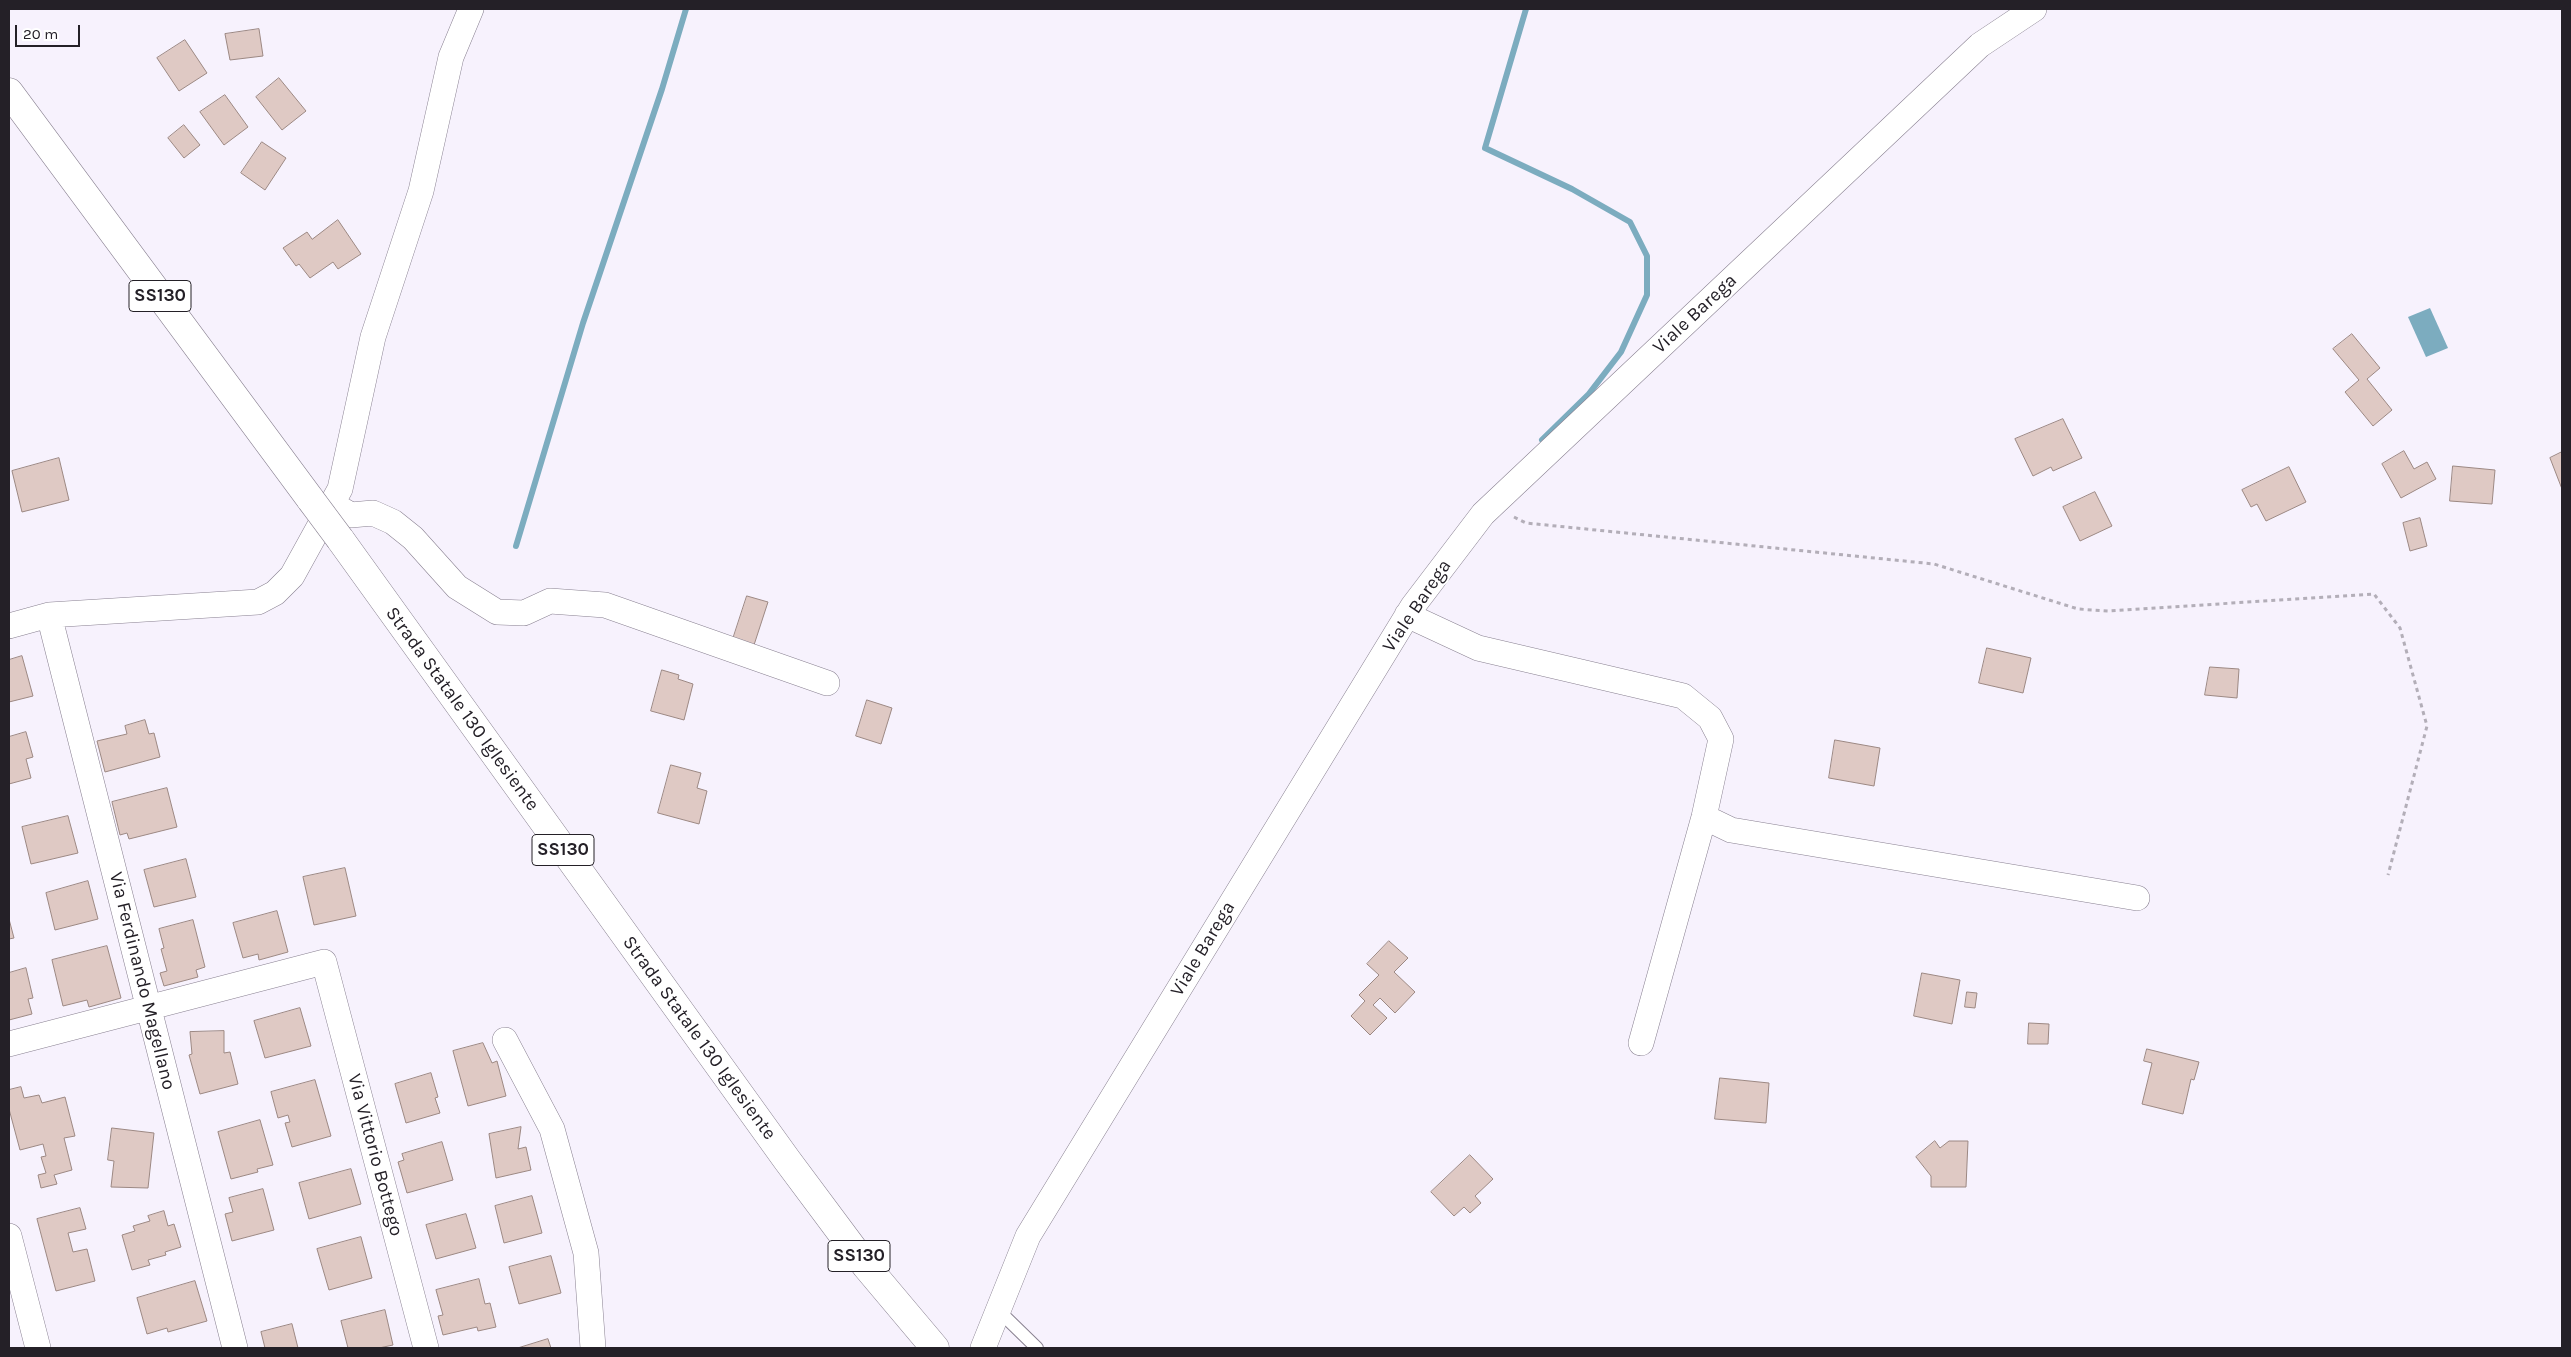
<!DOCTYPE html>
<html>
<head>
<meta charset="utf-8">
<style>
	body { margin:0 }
	#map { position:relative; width:2571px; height:1357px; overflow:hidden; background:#f7f2fd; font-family:Karla,sans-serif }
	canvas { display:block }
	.frame { position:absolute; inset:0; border:10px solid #242027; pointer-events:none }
	.scale { position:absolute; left:15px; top:25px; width:65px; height:22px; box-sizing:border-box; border:2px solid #242027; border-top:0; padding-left:6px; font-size:15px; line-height:18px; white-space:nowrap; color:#242027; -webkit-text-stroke:4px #fff; paint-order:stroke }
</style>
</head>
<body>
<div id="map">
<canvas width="2571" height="1357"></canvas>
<div class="frame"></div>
<div class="scale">20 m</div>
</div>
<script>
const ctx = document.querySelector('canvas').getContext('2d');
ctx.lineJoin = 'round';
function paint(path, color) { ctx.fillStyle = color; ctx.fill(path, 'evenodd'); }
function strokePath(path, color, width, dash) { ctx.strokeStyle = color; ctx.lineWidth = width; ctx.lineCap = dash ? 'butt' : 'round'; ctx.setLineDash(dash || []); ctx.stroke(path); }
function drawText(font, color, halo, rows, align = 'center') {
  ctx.font = font + ' Karla,sans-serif'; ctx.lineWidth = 4; ctx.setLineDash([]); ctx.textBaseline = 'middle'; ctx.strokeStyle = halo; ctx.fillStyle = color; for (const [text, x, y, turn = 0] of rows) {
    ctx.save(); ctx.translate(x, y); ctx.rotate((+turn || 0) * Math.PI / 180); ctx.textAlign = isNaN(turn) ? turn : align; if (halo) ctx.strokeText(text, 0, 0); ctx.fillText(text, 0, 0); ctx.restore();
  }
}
paint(new Path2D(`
	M2430,308L2448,348L2426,357L2408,317Z`), '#7cacbf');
strokePath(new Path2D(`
	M1526,9L1485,148L1572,189L1630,222L1647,256V295L1621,352L1588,395L1542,440
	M516,546L583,323L662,89L686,9`), '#7cacbf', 6);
const building = new Path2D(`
	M259,29L263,56L230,60L225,34Z
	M185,40L207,73L179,91L157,58Z
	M279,78L306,111L282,130L256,97Z
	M225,95L248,127L224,145L200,112Z
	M184,125L200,145L184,158L168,138Z
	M262,142L286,158L265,190L241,173Z
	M338,220L361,254L338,269L333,262L310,278L299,264L296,266L283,248L307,232L312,239Z
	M2352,334L2380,368L2367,379L2392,410L2373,426L2345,392L2359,380L2333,349Z
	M2063,419L2082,458L2053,471L2051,467L2033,476L2015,439Z
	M2404,451L2414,469L2427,462L2436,479L2401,498L2382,464Z
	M2562,452V489L2550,458Z
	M59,458L69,500L22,512L12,471Z
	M2453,466L2495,470L2492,504L2450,501Z
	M2289,467L2306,502L2266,521L2257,504L2251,507L2242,490Z
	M2095,492L2112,526L2080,541L2063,507Z
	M2420,518L2427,546L2410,551L2403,523Z
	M747,596L768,602L754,645L733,639Z
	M1987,648L2031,658L2023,693L1979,683Z
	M22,656L33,696L9,702V660Z
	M2210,667L2239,669L2237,698L2205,695Z
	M662,670L679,675L678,679L693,684L684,720L651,711Z
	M867,700L892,708L881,744L856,736Z
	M145,720L149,734L154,733L160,757L105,772L97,741L127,734L125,726Z
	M26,732L33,757L26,759L31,778L9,784V737Z
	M1835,740L1880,748L1874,786L1829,778Z
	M671,765L701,773L697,788L707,791L699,824L658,813Z
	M167,788L177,827L129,839L127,833L120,835L112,802Z
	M68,816L78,853L31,864L22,827Z
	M186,859L196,897L154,907L144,870Z
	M345,868L356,916L314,925L303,877Z
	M88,881L98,919L55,930L46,893Z
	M277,911L288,952L259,960L258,954L243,958L233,923Z
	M9,919L14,938L9,939Z
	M193,920L205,967L196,970L198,977L164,986L160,973L167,971L161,949L164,948L159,929Z
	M1389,941L1408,958L1394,972L1415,992L1395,1013L1380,998L1373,1005L1387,1018L1370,1035L1351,1016L1365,1001L1359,995L1379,975L1367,964Z
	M107,946L121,998L89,1007L87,1000L63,1006L52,960Z
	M26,968L33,998L28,999L32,1014L9,1020V973Z
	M1922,973L1960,980L1952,1024L1914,1016Z
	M1967,992L1977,993L1975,1008L1965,1007Z
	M300,1008L311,1046L265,1058L254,1021Z
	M2029,1023L2049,1024L2048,1044H2028Z
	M224,1031V1053L230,1052L238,1084L200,1094L189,1055L192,1054L190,1032Z
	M483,1043L492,1063L497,1061L506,1096L468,1106L453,1051Z
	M2147,1049L2199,1062L2194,1080L2191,1079L2183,1114L2142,1104L2152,1063L2144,1061Z
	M431,1073L438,1097L435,1098L440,1113L406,1123L395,1084Z
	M1720,1078L1769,1083L1766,1123L1715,1119Z
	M315,1080L331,1136L292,1147L285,1123L290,1122L288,1115L278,1118L271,1092Z
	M21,1087L24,1098L39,1095L42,1103L65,1097L75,1136L64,1138L72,1170L54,1175L57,1184L41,1188L38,1175L46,1173L41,1157L46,1156L43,1144L20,1150L9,1109V1090Z
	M260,1120L273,1165L257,1169L258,1172L231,1179L218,1132Z
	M521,1127L518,1149L526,1147L531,1170L496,1178L489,1134Z
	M112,1128L154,1133L148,1188L111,1187L114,1161L108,1160Z
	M1935,1141L1940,1148L1949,1141H1968L1966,1187H1931V1176L1916,1157Z
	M442,1142L453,1180L407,1193L398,1162L404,1160L402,1154Z
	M1470,1155L1493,1179L1475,1196L1481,1203L1470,1213L1464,1207L1454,1216L1431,1192Z
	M351,1169L361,1204L309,1219L299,1183Z
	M263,1189L274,1230L232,1241L225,1214L233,1212L229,1198Z
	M532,1196L542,1233L504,1243L495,1206Z
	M80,1208L86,1229L68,1233L73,1252L87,1249L95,1281L56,1291L37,1219Z
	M164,1211L168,1226L174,1224L181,1247L165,1252L166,1255L148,1260L150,1265L132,1270L122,1235L135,1231L133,1226L150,1221L148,1216Z
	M466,1214L476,1248L436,1259L426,1225Z
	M361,1237L372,1278L329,1290L317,1249Z
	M551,1256L561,1293L519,1304L509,1267Z
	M479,1279L485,1304L490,1303L496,1327L478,1331L477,1327L443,1335L438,1316L443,1315L436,1290Z
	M195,1281L207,1321L168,1332L167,1328L147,1334L137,1298Z
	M385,1310L393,1345L379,1348H348L341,1321Z
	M292,1324L298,1348H265L261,1332Z
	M548,1339L551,1348H518Z`);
paint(building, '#dfc9c4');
strokePath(building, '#9c8883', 1);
const service = new Path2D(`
	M998,1310L1037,1348`);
const minor = new Path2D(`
	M332,504L351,515L373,513L393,522L413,538L457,587L497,612L524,613L550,601L605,605L827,683
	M49,615L235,1348
	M1407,615L1478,648L1683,696L1710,718L1721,739L1704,817L1641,1043
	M9,626L49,615L258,602L275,593L292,576L340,489L373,337L421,191L451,57L471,9
	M1704,817L1731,830L2137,898
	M505,1040L552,1129L586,1253L593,1348
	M9,1044L324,962L426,1348
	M9,1236L38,1348
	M983,1348L1028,1236L1413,606L1483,514L1980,45L2034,9`);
const trunk = new Path2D(`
	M9,92L311,500
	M340,539L787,1160L866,1266L935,1348`);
strokePath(service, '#898191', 14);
strokePath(minor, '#898191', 26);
strokePath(trunk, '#898191', 29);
strokePath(new Path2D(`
	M1514,517L1526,523L1934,564L2078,609L2108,611L2374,594L2400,628L2427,726L2388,875`), '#b3aeb8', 3, [4, 4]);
strokePath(service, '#fff', 12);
strokePath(minor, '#fff', 25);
strokePath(trunk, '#fff', 28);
const trunkBridge = new Path2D(`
	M311,500L340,539`);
strokePath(trunkBridge, '#898191', 29, []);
strokePath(trunkBridge, '#fff', 28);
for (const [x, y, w] of [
	[160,296,62],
	[563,850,62],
	[859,1256,62]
]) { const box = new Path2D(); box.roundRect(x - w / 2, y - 15.5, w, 31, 4); ctx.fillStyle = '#fff'; ctx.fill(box); strokePath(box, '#242027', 1); }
drawText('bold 18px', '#242027', null, [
	["SS130",160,296],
	["SS130",563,850],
	["SS130",859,1256]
]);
drawText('19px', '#242027', '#fff', [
	["Viale Barega",1695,314,-43],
	["Viale Barega",1417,606,-56],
	["Strada Statale 130 Iglesiente",462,709,54],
	["Viale Barega",1203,949,-59],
	["Via Ferdinando Magellano",142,981,76],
	["Strada Statale 130 Iglesiente",699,1038,54],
	["Via Vittorio Bottego",375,1155,75]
]);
</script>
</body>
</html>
